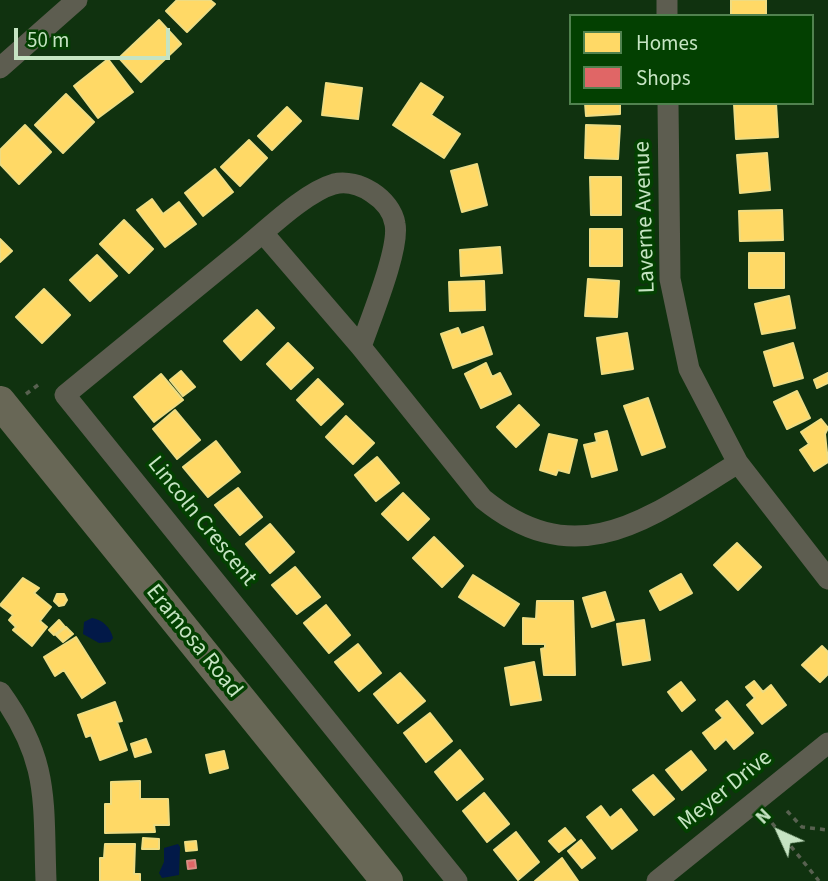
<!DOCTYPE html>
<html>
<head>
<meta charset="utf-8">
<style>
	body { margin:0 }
	#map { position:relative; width:828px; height:881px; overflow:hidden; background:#10320f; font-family:"Source Sans 3",sans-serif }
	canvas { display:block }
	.legend { position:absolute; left:569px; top:14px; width:245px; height:91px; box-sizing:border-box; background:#034001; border:2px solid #51824f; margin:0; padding:9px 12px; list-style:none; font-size:21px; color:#c6e4c3 }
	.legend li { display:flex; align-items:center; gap:14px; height:35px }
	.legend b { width:35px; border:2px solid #51824f }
	.north { position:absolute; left:744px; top:797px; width:70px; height:70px; -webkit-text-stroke:5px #034001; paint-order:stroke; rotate:315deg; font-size:19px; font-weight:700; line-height:28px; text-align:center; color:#c6e4c3 }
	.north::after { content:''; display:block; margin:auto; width:24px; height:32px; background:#c6e4c3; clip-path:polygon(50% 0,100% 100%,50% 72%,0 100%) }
	.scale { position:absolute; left:14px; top:28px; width:156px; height:32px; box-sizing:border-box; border:4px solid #c6e4c3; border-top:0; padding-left:9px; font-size:21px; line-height:24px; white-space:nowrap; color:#c6e4c3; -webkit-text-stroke:5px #034001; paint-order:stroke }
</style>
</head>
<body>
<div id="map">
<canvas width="828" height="881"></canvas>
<ul class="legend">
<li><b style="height:19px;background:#ffd966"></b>Homes</li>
<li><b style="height:19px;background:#e06666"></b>Shops</li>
</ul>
<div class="north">N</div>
<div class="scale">50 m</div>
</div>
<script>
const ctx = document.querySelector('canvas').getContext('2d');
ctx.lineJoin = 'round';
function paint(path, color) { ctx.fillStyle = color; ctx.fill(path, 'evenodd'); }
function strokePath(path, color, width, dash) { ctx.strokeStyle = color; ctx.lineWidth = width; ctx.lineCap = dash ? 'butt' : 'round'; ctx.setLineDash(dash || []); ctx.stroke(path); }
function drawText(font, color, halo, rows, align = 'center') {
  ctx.font = font + ' "Source Sans 3",sans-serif'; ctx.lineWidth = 7; ctx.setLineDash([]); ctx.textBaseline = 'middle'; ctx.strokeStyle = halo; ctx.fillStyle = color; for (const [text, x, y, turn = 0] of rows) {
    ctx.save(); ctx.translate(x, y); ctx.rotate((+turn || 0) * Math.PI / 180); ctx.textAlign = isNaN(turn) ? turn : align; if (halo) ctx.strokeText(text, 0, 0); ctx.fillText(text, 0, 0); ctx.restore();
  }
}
paint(new Path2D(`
	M92,618C103,620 110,627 113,638L110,642L99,643L83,634L84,622Z
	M178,844L180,847L179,875L162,878L159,873L164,862V848Z`), '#021948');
const homes = new Path2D(`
	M177,0H210L215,4L187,32L166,11Z
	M731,0H766V16H731Z
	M159,20L181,44L141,82L119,58Z
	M108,59L133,92L98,118L74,86Z
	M326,83L362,88L358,119L322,115Z
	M421,83L443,97L431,115L460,134L444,158L393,125Z
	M66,94L94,122L63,153L35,125Z
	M585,103H620V114L586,116Z
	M776,103L778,137L736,139L734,104Z
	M287,107L301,121L272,150L258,136Z
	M25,125L51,152L19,184L0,164V150Z
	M586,125L620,126L618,159L585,158Z
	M249,140L267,158L240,186L221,167Z
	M767,153L770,190L740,193L737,155Z
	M477,164L487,205L462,212L451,171Z
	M215,169L233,192L203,216L185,193Z
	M590,177H621V215H591Z
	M152,199L163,214L179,202L196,224L165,247L137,210Z
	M782,210L783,240L740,241L739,211Z
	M124,220L153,249L129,273L100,244Z
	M590,229H622V266H590Z
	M0,239L12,251L0,262Z
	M500,247L502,273L461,276L460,250Z
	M749,253H784V288H749Z
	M97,255L117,276L90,301L70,280Z
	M588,279L619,281L617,317L585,316Z
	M484,281L485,310L450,311L449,282Z
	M44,289L70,315L42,343L16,317Z
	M789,296L795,328L762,334L755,304Z
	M257,310L274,328L241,360L224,341Z
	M483,327L492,354L453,368L441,334L458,328L461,335Z
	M627,333L633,369L602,374L597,338Z
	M288,343L313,368L291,389L267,364Z
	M793,343L803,378L774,386L764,352Z
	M486,363L492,377L500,373L511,394L481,408L465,374Z
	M181,371L195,387L183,396L170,380Z
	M828,373V383L817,388L814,380Z
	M161,374L183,400L154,422L134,397Z
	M318,379L343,404L321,425L297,400Z
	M797,391L810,418L787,429L774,402Z
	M648,398L665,447L642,455L624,406Z
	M519,405L539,425L516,447L497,427Z
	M175,410L200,440L177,459L153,429Z
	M346,416L374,443L353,464L326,437Z
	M821,419L828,428L825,434L828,462L814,471L800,450L809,444L801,432Z
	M607,431L617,470L592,477L584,445L597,442L595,434Z
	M549,434L577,440L569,473L558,470L556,475L540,470Z
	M216,441L240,472L208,497L183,467Z
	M377,457L399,483L376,501L355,475Z
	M238,488L262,517L240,535L215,505Z
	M403,493L429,519L408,540L382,514Z
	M270,524L294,552L270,573L246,544Z
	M434,537L463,566L442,587L413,558Z
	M737,543L761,567L738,590L714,565Z
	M295,567L320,597L297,614L272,585Z
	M681,574L692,593L660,610L650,591Z
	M473,575L519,604L504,626L459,597Z
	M23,578L39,588L34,593L51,607L40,621L47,627L32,646L13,630L16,627L9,620L13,615L0,605Z
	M605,592L614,620L592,627L583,598Z
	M57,594H64L67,600L64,605L59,606L54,601Z
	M537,601H573L575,675H544L541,649L545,648V644H523V618L536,619Z
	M326,605L350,635L329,653L304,623Z
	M59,620L65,627L54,635L49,630Z
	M644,620L650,660L623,665L617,624Z
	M66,627L73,634L63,642L56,635Z
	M76,637L105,683L82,698L64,670L55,676L44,657Z
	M358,644L381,673L359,691L335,662Z
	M822,646L828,652V674L820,682L802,665Z
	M534,662L541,700L511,705L505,668Z
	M400,673L425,701L398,723L374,694Z
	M754,681L763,692L771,685L786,705L762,724L747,705L755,698L746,687Z
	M681,682L695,700L682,711L668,692Z
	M727,701L753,733L734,749L726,739L715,749L703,733L723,718L716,710Z
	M115,702L122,721L117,722L127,750L100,760L91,735L86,737L78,715Z
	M430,713L452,741L426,762L404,733Z
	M146,739L151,752L135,757L131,744Z
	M460,750L483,779L457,800L435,772Z
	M224,751L228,768L210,773L206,755Z
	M691,751L706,770L682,790L666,770Z
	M653,775L674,799L654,815L633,790Z
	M140,781V799H168L169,825H154L155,832L105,833V804H111V782Z
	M484,793L509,824L487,842L463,811Z
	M601,806L610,818L621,809L637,830L612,849L587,817Z
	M565,828L575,840L559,852L549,841Z
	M516,832L539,862L518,880L494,850Z
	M143,838L159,839V849H142Z
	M581,840L595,858L582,868L568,851Z
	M196,841L197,850L186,851L185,842Z
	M105,844H135L134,874H140V881H100V858H104Z
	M562,858L578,881H535Z`);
paint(homes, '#ffd966');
strokePath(homes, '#eedc82', 2);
const shops = new Path2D(`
	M195,860L196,868L188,869L187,861Z`);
paint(shops, '#e06666');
strokePath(shops, '#d88c82', 2);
strokePath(new Path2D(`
	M26,394L38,385
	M787,811L802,827L828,830
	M772,823L819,881`), '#586150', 3.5, [5, 5]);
strokePath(new Path2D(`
	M667,0V16
	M0,68L77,0
	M668,103L670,279L689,369L738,463L828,579
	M263,233L361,347L483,499C579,577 651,516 738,463
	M361,347C370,320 400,249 395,224C391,199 358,178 334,184C306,192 270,227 247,246C187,295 126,345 65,395L457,881
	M0,692C50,761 43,800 46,881
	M657,881L828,743`), '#5d5d50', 21);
strokePath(new Path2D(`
	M0,402L387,881`), '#686756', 32);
drawText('23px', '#c6e4c3', '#034001', [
	["Laverne Avenue",646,217,-92],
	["Lincoln Crescent",201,522,51],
	["Eramosa Road",193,642,51],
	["Meyer Drive",726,791,-39]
]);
</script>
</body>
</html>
